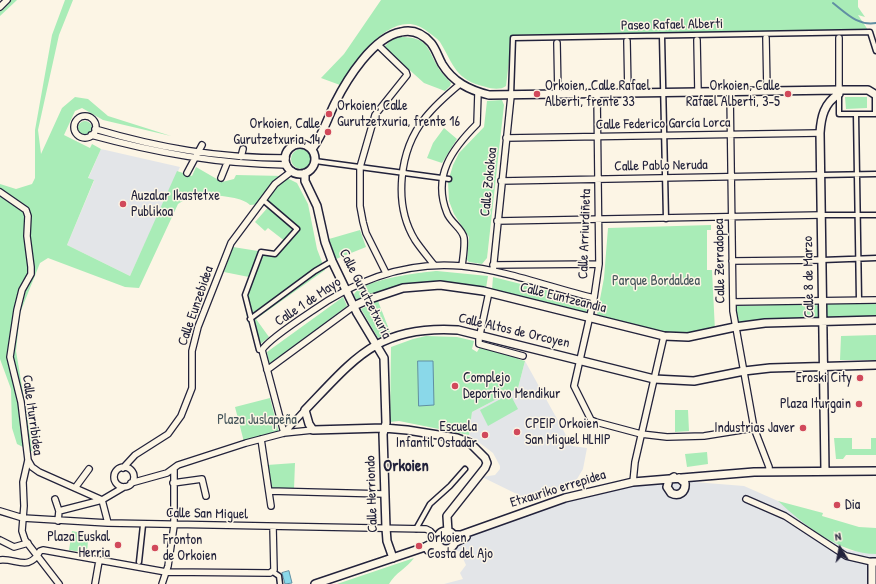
<!DOCTYPE html>
<html>
<head>
<meta charset="utf-8">
<style>
	body { margin:0 }
	#map { position:relative; width:876px; height:584px; overflow:hidden; background:#fcf5e5; font-family:"Patrick Hand",sans-serif }
	canvas { display:block }
	.north { position:absolute; left:820px; top:528px; width:40px; height:40px; -webkit-text-stroke:3px #fcf5e5; paint-order:stroke; rotate:350deg; font-size:11px; font-weight:700; line-height:16px; text-align:center; color:#22223b }
	.north::after { content:''; display:block; margin:auto; width:14px; height:18px; background:#22223b; clip-path:polygon(50% 0,100% 100%,50% 72%,0 100%) }
</style>
</head>
<body>
<div id="map">
<canvas width="876" height="584"></canvas>
<div class="north">N</div>
</div>
<script>
const ctx = document.querySelector('canvas').getContext('2d');
ctx.lineJoin = 'round';
function paint(path, color) { ctx.fillStyle = color; ctx.fill(path, 'evenodd'); }
function strokePath(path, color, width, dash) { ctx.strokeStyle = color; ctx.lineWidth = width; ctx.lineCap = dash ? 'butt' : 'round'; ctx.setLineDash(dash || []); ctx.stroke(path); }
function drawText(font, color, halo, rows, align = 'center') {
  ctx.font = font + ' "Patrick Hand",sans-serif'; ctx.lineWidth = 3; ctx.setLineDash([]); ctx.textBaseline = 'middle'; ctx.strokeStyle = halo; ctx.fillStyle = color; for (const [text, x, y, turn = 0] of rows) {
    ctx.save(); ctx.translate(x, y); ctx.rotate((+turn || 0) * Math.PI / 180); ctx.textAlign = isNaN(turn) ? turn : align; if (halo) ctx.strokeText(text, 0, 0); ctx.fillText(text, 0, 0); ctx.restore();
  }
}
paint(new Path2D(`
	M101,149L180,167L130,276L67,245L94,181L88,179Z
	M525,361L572,446L587,448L583,469L577,479L564,488L529,500L482,477L495,475L500,469V466L493,453L469,435L472,412L518,388Z
	M669,480L744,486L778,501L831,541L847,550L876,554V584H444L463,579L460,573L466,565L460,552L455,550L449,554H433L434,544L441,536L452,535L561,499Z`), '#e3e5e8');
paint(new Path2D(`
	M4,0H17L0,16V4Z
	M65,0H73L59,35L38,130L41,154L62,108L75,97L88,99L108,116L171,136L103,120L82,108L75,111L64,135L90,148L92,144L101,149L88,178L94,180L67,245L130,276L177,171L192,176L196,167L222,182L234,179L236,175L284,176L261,204L250,205C241,195 205,194 192,196C188,197 183,201 178,204L139,288L125,287L48,258L40,263L20,313L16,351L33,452L17,444L12,428L11,389L0,359V184L16,189L32,184L35,178V130L52,35Z
	M381,0H858V7L865,17L858,15L868,30L512,35L506,86C501,90 492,89 486,87C455,80 454,65 440,42C437,38 432,35 428,32C394,3 356,60 340,85L321,78L344,54Z
	M399,37C429,37 426,47 439,69C442,74 447,78 451,83L450,86L445,91L424,83L384,47L390,41Z
	M845,97H867V108L846,109Z
	M502,100L504,105L487,258L482,264L469,262L467,260L469,237L454,214L449,201L448,182L453,165L459,153L484,127L487,101Z
	M78 128a7 7 0 1 1 14 0a7 7 0 1 1-14 0Z
	M444,128L457,139L442,163L427,158L433,143Z
	M291 159a10 10 0 1 1 20 0a10 10 0 1 1-20 0Z
	M287,178L297,183L308,204L317,249L325,270L256,319L269,337L258,346L252,321L248,323L243,296L249,277L224,272L233,247L258,251L264,255L276,257L300,229L267,200L276,187Z
	M270,205L297,229L286,242L268,228L265,231L255,222Z
	M711,225V230H707V270H712L715,331L688,337L596,320L604,278L608,228Z
	M360,230L366,247L336,259L329,239Z
	M437,271L488,276L486,288L436,282L357,301L354,295C359,280 422,272 437,271Z
	M493,277L589,301L586,313L492,290Z
	M343,297L347,306L274,362L269,363L267,352Z
	M378,301L390,332L378,338L361,309Z
	M876,303V318H829L825,313V306L828,304Z
	M815,304L820,308L819,319L740,324L737,322L736,306Z
	M876,335V360H840L841,336Z
	M426,336L457,337L474,341L472,349L477,352L480,347L518,356V359L525,361L518,388L472,412L469,435L399,421L390,422L391,347L413,339Z
	M510,394L518,409L488,426L480,410Z
	M270,398L279,433L244,442L235,407Z
	M675,410H688L689,431L675,432Z
	M834,438H852V449H871V438H876V455H846L843,459H836Z
	M707,452L708,464L687,467L685,454Z
	M295,463L294,489L272,488L267,465Z
	M778,501L823,513L822,516L859,527L876,528V554C840,554 804,525 778,501Z
	M72,531L81,533L83,539L88,541L87,553L69,550Z
	M414,558C407,568 395,573 389,584H337Z`), '#a9ecb7');
const water = new Path2D(`
	M418,361H433L434,405L419,406Z
	M289,571L292,583L285,584L282,573Z`);
paint(water, '#8ad8e9');
strokePath(water, '#608fa3', 1);
strokePath(new Path2D(`
	M833,3C847,14 858,26 876,23`), '#608fa3', 2);
const pedestrian = new Path2D(`
	M662,36L666,219
	M839,94V114H875V94
	M511,96L513,38L870,32L876,51
	M856,114L859,300
	M315,161L449,179
	M820,175L876,174
	M821,215H876
	M822,260L876,258
	M250,319L315,271L332,261
	M262,350H259L245,295L261,252L275,254L297,229L263,200
	M416,529L430,504L450,486L465,469
	M139,562L143,525
	M273,572L279,576L280,584`);
const minor = new Path2D(`
	M0,7L7,0
	M766,38L767,91
	M839,38V90
	M697,40L698,92
	M627,41L628,93
	M557,43L558,95
	M378,45L406,72L407,75L375,115L360,167V206L363,222L366,233L386,273
	M730,91L733,311L754,428
	M597,94L599,264L594,298L574,386L591,420L596,422L641,434L667,437L704,436L754,428L769,467V472
	M74 127a11 11 0 1 1 22 0a11 11 0 1 1-22 0Z
	M95,129C159,148 218,158 286,158
	M91,135C157,153 218,164 287,165
	M506,138L820,133
	M241,157L243,149
	M187,173L202,145
	M221,178L227,163
	M501,181L820,175
	M0,192L26,210L28,216L27,236L31,267V274L22,290L17,310L10,357L21,402L28,460L23,482L24,506L22,531L25,540L59,584
	M497,221L821,215
	M732,261L822,260
	M434,265C428,257 421,249 415,240C393,204 399,150 425,118C435,105 448,94 460,84
	M493,265L599,264
	M462,266C463,257 465,247 464,238C463,229 450,222 447,213C432,176 452,149 477,124L478,93
	M493,271L511,96
	M489,292L479,339V344L523,356
	M733,302L876,300
	M267,370L354,306
	M284,433L262,350C268,340 300,319 312,311C356,280 407,261 462,266C505,270 552,288 594,298
	M284,433L305,410
	M261,439L271,506
	M28,460L32,467L39,472L102,500L124,487
	M114 477a10 10 0 1 1 20 0a10 10 0 1 1-20 0Z
	M123,468L135,455L168,434L181,416L192,388V351L198,327L231,243L275,184L292,171
	M633,482L635,462L664,336
	M131,483L167,473L178,465L246,443L284,433L313,430
	M173,483L202,479L206,496
	M75,488L89,469
	M269,491L385,494
	M55,499L59,511
	M746,499L785,516L846,556L872,562
	M0,511L23,518L108,523L426,529L430,531L437,539
	M58,521L59,511L102,500L108,523
	M0,540L14,547L28,543
	M0,560C16,558 29,572 40,551L43,550L166,572L270,573L274,570L273,527
	M95,584L99,561
	M162,584L168,566L174,526V470`);
const tertiary = new Path2D(`
	M285 159a15 15 0 1 1 30 0a15 15 0 1 1-30 0Z
	M312,149C323,135 327,119 335,103C347,79 373,37 401,32C413,29 423,34 431,43C436,49 438,57 442,64C453,82 469,90 489,95L839,90H868L876,95
	M305,173V181L317,206L325,242L332,261L357,313L384,358L386,423L383,434L386,528L387,541L393,558
	M354,306L367,300L403,288L440,285L483,291L664,336L688,337L735,327L765,323L876,320
	M825,471L820,133C821,117 824,103 839,94V90
	M674,477L669,480L667,487L671,493C679,497 686,492 685,483L679,478
	M437 540a9 9 0 1 1 18 0a9 9 0 1 1-18 0Z
	M448,532L447,516L485,468L487,463L485,458L470,443L457,438L407,430L384,428L313,430L309,424L305,410C355,358 378,325 458,330L654,379L694,381L744,371L770,368L876,365
	M452,535H461L565,498L633,482L754,472L876,471
	M454,543L466,537
	M428,550L440,547
	M315,584L425,547L437,541
	M872,584V562H876`);
strokePath(pedestrian, '#22223b', 7);
strokePath(minor, '#22223b', 8);
strokePath(tertiary, '#22223b', 10);
strokePath(pedestrian, '#fcf5e5', 4);
strokePath(minor, '#fcf5e5', 5.5);
strokePath(tertiary, '#fcf5e5', 7);
for (const [x, y, r, color] of [
	[537,94,4,"#d1495b"],
	[788,94,4,"#d1495b"],
	[329,114,4,"#d1495b"],
	[328,132,4,"#d1495b"],
	[123,204,4,"#d1495b"],
	[860,378,4,"#d1495b"],
	[455,386,4,"#d1495b"],
	[859,404,4,"#d1495b"],
	[803,428,4,"#d1495b"],
	[517,432,4,"#d1495b"],
	[485,435,4,"#d1495b"],
	[837,505,4,"#d1495b"],
	[118,545,4,"#d1495b"],
	[419,546,4,"#d1495b"],
	[155,548,4,"#d1495b"]
]) { const dot = new Path2D(); dot.arc(x, y, r, 0, 2 * Math.PI); ctx.fillStyle = color; ctx.fill(dot); strokePath(dot, '#fcf5e5', 1.5); }
drawText('14px', '#22223b', '#fcf5e5', [
	["Paseo Rafael Alberti",672,25,-1],
	["Calle Federico García Lorca",663,124,-1],
	["Calle Pablo Neruda",661,166,-1],
	["Calle Zokokoa",489,182,-84],
	["Calle Arriurdiñeta",585,234,-88],
	["Calle Zerradopea",720,261,-91],
	["Calle 8 de Marzo",809,277,-91],
	["Calle Gurutzetxuria",365,294,63],
	["Calle Euntzeandia",563,298,14],
	["Calle 1 de Mayo",308,302,-34],
	["Calle Eunzebidea",196,306,-71],
	["Calle Altos de Orcoyen",514,331,13],
	["Calle Iturribidea",32,415,82],
	["Etxauriko errepidea",558,489,-17],
	["Calle Herriondo",372,494,-92],
	["Calle San Miguel",207,514,1]
]);
drawText('14px', '#22223b', '#fcf5e5', [
	["Orkoien, Calle Rafael",545,86],
	["Alberti, frente 33",545,102],
	["Orkoien, Calle",780,86,"right"],
	["Rafael Alberti, 3-5",780,102,"right"],
	["Orkoien, Calle",337,106],
	["Gurutzetxuria, frente 16",337,122],
	["Orkoien, Calle",320,124,"right"],
	["Gurutzetxuria, 14",320,140,"right"],
	["Auzalar Ikastetxe",131,196],
	["Publikoa",131,212],
	["Complejo",463,378],
	["Deportivo Mendikur",463,394],
	["Eroski City",852,378,"right"],
	["Plaza Iturgain",851,404,"right"],
	["CPEIP Orkoien",525,424],
	["San Miguel HLHIP",525,440],
	["Escuela",477,427,"right"],
	["Infantil Ostadar",477,443,"right"],
	["Industrias Javer",795,428,"right"],
	["Dia",845,505],
	["Plaza Euskal",110,537,"right"],
	["Herria",110,553,"right"],
	["Orkoien",427,538],
	["Costa del Ajo",427,554],
	["Fronton",163,540],
	["de Orkoien",163,556]
], 'left');
drawText('14px', '#44545a', '#fcf5e5', [
	["Parque Bordaldea",656,281],
	["Plaza Juslapeña",257,420]
]);
drawText('bold 16px', '#22223b', '#fcf5e5', [
	["Orkoien",406,467]
]);
</script>
</body>
</html>
